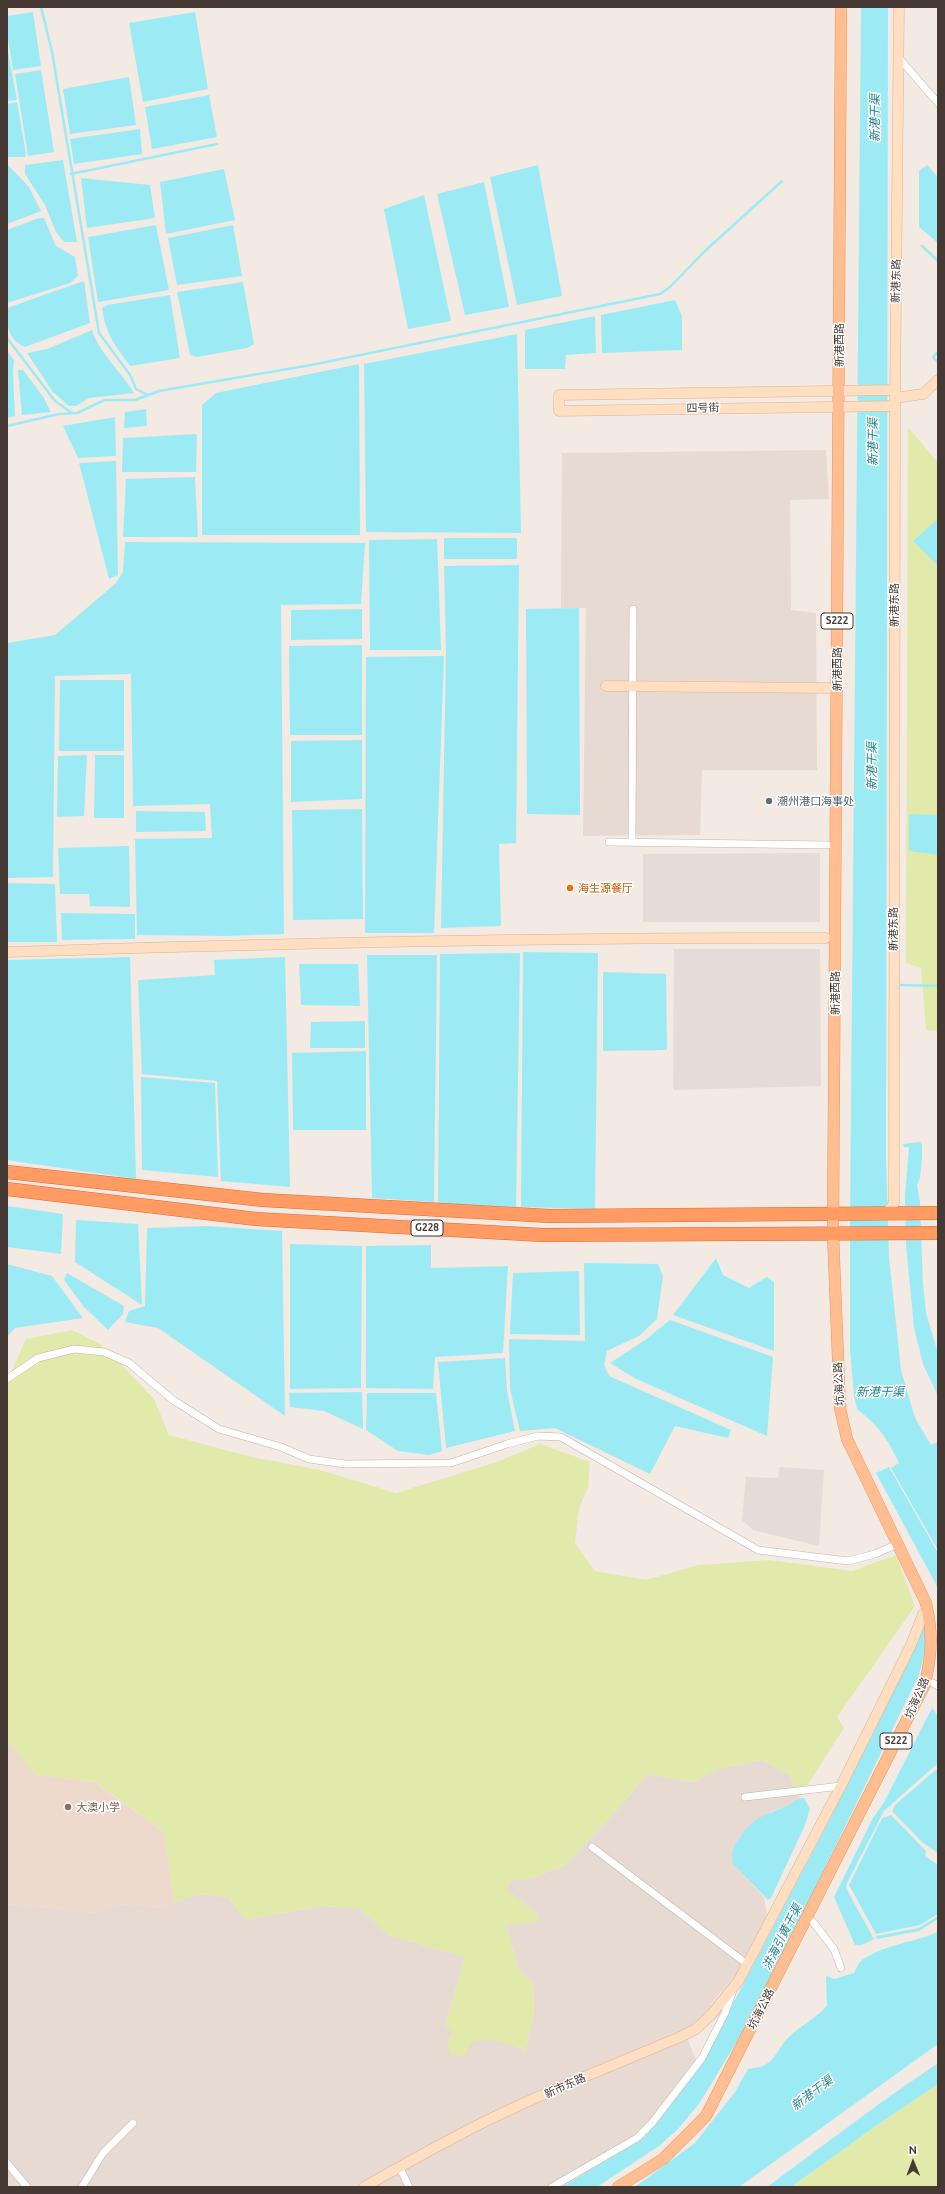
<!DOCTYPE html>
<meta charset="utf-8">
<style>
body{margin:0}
#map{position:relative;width:945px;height:2194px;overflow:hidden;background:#f3eae4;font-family:Ubuntu,sans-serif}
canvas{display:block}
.frame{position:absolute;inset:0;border:8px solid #463933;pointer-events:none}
.north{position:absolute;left:893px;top:2142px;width:40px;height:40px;-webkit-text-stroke:3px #fff;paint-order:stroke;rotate:359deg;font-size:11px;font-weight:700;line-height:16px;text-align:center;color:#463933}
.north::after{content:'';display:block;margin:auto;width:14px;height:18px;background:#463933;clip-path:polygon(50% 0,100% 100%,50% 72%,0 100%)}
</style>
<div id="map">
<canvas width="945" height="2194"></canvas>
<div class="frame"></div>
<div class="north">N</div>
</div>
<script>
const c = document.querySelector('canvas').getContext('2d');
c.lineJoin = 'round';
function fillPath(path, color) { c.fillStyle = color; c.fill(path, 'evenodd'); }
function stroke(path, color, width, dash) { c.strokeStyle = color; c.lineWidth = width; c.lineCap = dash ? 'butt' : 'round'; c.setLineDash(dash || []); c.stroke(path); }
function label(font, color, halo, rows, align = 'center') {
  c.font = font + ' Ubuntu,"Noto Sans SC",sans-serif'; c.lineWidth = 3; c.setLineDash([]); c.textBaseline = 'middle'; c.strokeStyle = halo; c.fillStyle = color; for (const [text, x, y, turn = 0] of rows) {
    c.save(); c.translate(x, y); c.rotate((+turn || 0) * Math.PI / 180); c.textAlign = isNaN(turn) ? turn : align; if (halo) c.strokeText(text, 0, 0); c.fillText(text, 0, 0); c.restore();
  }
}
fillPath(new Path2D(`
 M826,450L829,499L790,500L791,610L816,613L817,770H702L700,835L583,836L586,608H561L562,453Z
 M762,1760L790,1775L799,1798L789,1805L770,1812L733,1864L764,1897L767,1915L743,1966L710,2005L720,2014L688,2040L699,2068L645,2137L562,2187H7V1904L53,1907L92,1913L118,1904L164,1907L197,1894L228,1897L245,1920L319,1906L360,1908L388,1935L465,1957L445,2025L454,2032L448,2041L471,2042L485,2038L505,2041L525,2052L534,2012L533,1985L519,1970L506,1925L537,1922L538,1915L506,1889L512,1880L530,1879L565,1865L617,1810L647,1774L693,1782L718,1769Z`), '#e7dad2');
fillPath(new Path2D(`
 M820,853V922H643V854Z
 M674,949H820L821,1086L673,1090Z
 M780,1467L824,1470L819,1546L753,1530L742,1520L746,1477L778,1478Z`), '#e5dcd9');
fillPath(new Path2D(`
 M7,1740L36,1775L94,1782L164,1832L174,1903L164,1907L118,1904L92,1913L53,1907L7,1904Z`), '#eddacd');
fillPath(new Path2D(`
 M908,427L938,463V1031L926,1030L921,968L906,963Z
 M72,1330L102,1345L154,1399L169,1435L252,1457L320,1470L396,1493L497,1462L540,1444L590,1462L588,1488L579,1508L575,1543L595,1571L646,1580L699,1565L769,1560L852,1571L896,1555L915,1606L837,1717L844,1728L799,1798L790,1775L762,1760L718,1769L693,1782L647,1774L617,1810L565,1865L530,1879L512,1880L506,1889L538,1915V1922L506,1925L519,1970L533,1985L534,2012L525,2052C507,2042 493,2037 471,2042L464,2056L449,2055L448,2041L454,2032L445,2025L465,1957L388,1935L360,1908L319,1906L245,1920L228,1897L197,1894L174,1903L164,1832L95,1782L36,1775L7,1740V1381L26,1339Z
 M938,2084V2187H791L873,2128Z`), '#e1eaaa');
fillPath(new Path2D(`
 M861,7H888L886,1159L889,1258L901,1370L915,1418L931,1445L938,1442V1550L891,1468L899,1463C887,1438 879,1426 857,1409L854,1396L850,1350V1215Z
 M33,12L41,66L13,70L7,33V16Z
 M195,12L208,89L143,102L129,23Z
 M7,46L17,100L7,101Z
 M41,70L54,152L28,156L15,74Z
 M129,77L136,125L70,134L63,89Z
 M209,95L217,137L152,149L145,107Z
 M17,102L26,154L25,157H7V104Z
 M140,129L142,154L74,164L70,139Z
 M63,160L77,242H64L56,232L45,205L25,174V165Z
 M538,165L562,296L517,305L490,177Z
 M927,165L938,177V243L919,227V171Z
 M7,166H9L29,187L41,211L7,224Z
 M224,169L235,220L166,234L160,182Z
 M81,178L150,185L155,218L87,228Z
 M484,182L509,307L465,315L437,194Z
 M424,195L451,321L408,329L384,209Z
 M39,218H44L56,246L75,257L78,276L70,283L7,303V230Z
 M156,225L169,290L98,302L88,237Z
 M233,225L242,276L177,285L168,238Z
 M84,281L90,323L25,347C7,339 7,326 7,308Z
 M243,282L254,344L247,348L197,357L190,355L177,292Z
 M170,295L180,358L130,366C115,346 105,333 102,308L107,305Z
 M675,300L682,316V350L602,353L601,315Z
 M595,316L596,353L566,355L565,369H525V330Z
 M92,330C98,351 122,373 134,393L89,398L76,406H69L53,392L27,353L47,349Z
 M517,334L521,533L366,532L364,364Z
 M7,351L14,360L13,373L15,416L7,418Z
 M359,364L360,535H202V405L216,393Z
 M18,370H23L44,398L51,412L22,415Z
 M146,409L147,426L124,428L125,412Z
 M115,417L116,456L78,458L63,426Z
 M197,434L196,472H122L123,438Z
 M116,461L118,575L109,579L79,463Z
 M195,477L198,537H123L126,479Z
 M938,519V566L913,541Z
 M444,538H517V559H444Z
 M437,539L441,650H370L369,540Z
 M125,542L365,543L361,604L281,605L284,934L226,936L137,935L135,839L212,838L210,804L133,806L131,674L55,676L53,877L7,878V643L55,635L115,584L123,572Z
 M519,565L516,843L499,844L501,926L441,928L446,651L444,566Z
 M579,608L580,815L527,814L526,609Z
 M362,609V639L291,640V610Z
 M362,645V735H290L289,646Z
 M444,656L434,933H365L366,657Z
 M60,680H124V751H59Z
 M362,740V799L291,802V741Z
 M87,755L84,816L57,817L58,756Z
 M95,755H124V818H94Z
 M362,809L363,919L293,920L292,810Z
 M136,811L205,812L206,831L136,832Z
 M909,814L938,815V855L909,851Z
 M129,846L130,907L90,906L89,894H60L58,848Z
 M7,883L55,884L57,942H7Z
 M61,913L135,914V939L62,940Z
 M523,952L598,953L595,1209L521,1207Z
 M520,953L516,1207L438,1203L440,954Z
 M367,955H437L434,1202L372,1198Z
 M130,957L136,1179L7,1160V960Z
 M285,957L290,1187L221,1181L217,1081L142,1074L138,980L215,975L214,960Z
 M299,964H358L360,1006L301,1005Z
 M603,972L666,974L667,1050L603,1051Z
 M365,1021V1048H310L311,1022Z
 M366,1051V1130H293L292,1053Z
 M141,1077L215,1083L218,1177L142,1170Z
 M920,1142L922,1145V1158L920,1178L917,1185L920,1202L923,1284L926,1313L938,1353V1396L923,1364L914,1328L906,1245L905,1196L909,1147H904L903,1144Z
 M7,1206L63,1214L61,1254L7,1247Z
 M76,1220L138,1224L142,1305L75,1262Z
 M208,1226L282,1231L285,1416L158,1328L125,1322L129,1311L145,1306L147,1228Z
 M290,1244L362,1246L361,1388L290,1389Z
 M431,1245V1268L508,1266L503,1353L435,1357L433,1389L366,1388V1246Z
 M716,1258L723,1275L749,1288L767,1277L774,1282V1351L673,1315Z
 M584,1263L658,1264L663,1276L657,1319L639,1336L607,1351L604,1365L609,1376L731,1430L728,1438L675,1426L650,1474L555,1428L520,1431L510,1389L509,1339L585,1341Z
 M7,1264L52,1276L83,1318L15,1328L7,1337Z
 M579,1271L580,1335L510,1334L513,1273Z
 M67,1273L124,1306L123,1314L108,1330L84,1307L64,1280Z
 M670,1320L773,1357L767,1436L636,1379L610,1363L645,1340Z
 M505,1358L507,1391L515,1431L446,1448L438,1362Z
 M362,1392L363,1429L324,1411L290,1407L289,1393Z
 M367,1393H436L442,1451L429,1455L398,1451L366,1430Z
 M889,1467L938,1553V1588L876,1473Z
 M924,1625C929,1641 923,1659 919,1675L753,2015L699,2104L678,2129L659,2146L597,2187H562L645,2137L699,2068L829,1821L910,1659Z
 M932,1708L938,1716V1763L884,1811L847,1883L846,1888L874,1939L862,1945H855L834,1897L873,1818L883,1804Z
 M938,1768V1853L922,1842L892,1811L895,1805Z
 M799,1798H804L810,1809L805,1825L771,1898L768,1900L733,1864L732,1855L734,1846L746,1829L758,1818L789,1805Z
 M891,1815L926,1851L925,1856L938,1865V1914L920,1925L876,1934L849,1885L882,1818Z
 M938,1916V1919L919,1931L877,1939L876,1936L919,1928Z
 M938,1932V2044L739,2187H635L695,2143L735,2092L748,2069C778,2066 773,2052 790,2036C802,2025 816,2018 827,2006L826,1976L834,1979L854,1973C856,1969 858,1963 862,1960C885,1944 913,1943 938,1932Z
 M938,2063V2084L873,2128L791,2187H767L883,2101Z`), '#9cebf4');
stroke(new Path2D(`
 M41,7L52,52L99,333L130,375L136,389L148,395
 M71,174L217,144
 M922,246L938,261
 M7,338L55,401L72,413
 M938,352L933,357L938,363
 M7,426L59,414L77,413L105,400H135L159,391L311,365L660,294L670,287L705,251L782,181
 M901,985L938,986`), '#9cebf4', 2.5);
const street = new Path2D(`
 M899,58L938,103
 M609,842L828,845
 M632,842L633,609
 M7,1379L38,1358L74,1349L104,1352L129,1363L173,1400L219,1429L281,1447L309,1459L345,1464L451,1463L507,1444L538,1436L561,1437L758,1550L848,1561L875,1554L893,1546
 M933,1683L938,1686
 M745,1797L841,1786
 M592,1847L747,1964
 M813,1922L834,1949L841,1968
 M7,2163L27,2187
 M399,2166L409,2187
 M82,2187L103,2153L133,2123
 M552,2187L637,2138L652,2123L702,2058L725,2013L733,1990`);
const secondary = new Path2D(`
 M895,398L923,394L938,380
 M895,406L559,411V395L895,390
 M606,686L829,688
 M7,952C280,943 553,937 826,938
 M884,1214L890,1209L894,1203L895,398L899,7
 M364,2187C403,2165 442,2143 482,2123C546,2091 614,2065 680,2037L696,2029L711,2015L739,1980L841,1786L911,1645L923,1614`);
const primary = new Path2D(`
 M618,2187L663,2159L706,2116L925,1684C932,1652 933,1635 926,1603L847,1439L840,1408L833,1234L841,7`);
const highway = new Path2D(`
 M7,1172L263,1200L550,1216L938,1213
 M7,1189L256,1219L542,1235L938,1233`);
stroke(street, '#c2b2a9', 8);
stroke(secondary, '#dab192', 11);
stroke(primary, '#eb935a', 12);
stroke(highway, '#e7682a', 14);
stroke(street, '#fff', 7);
stroke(secondary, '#ffdec2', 10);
stroke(primary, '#ffbe91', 11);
stroke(highway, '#ff9b63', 13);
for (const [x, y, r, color] of [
 [769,801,4,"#5c6f8a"],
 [570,888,4,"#e8710a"],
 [68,1807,4,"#8d6e63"]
]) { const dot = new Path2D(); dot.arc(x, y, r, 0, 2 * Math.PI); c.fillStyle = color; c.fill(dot); stroke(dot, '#fff', 1.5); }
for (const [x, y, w] of [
 [837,621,32],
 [427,1228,32],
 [896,1741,32]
]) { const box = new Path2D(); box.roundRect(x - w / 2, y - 8, w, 16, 3); c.fillStyle = '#fff'; c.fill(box); stroke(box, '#463933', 1); }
label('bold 10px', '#463933', null, [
 ["S222",837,621],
 ["G228",427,1228],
 ["S222",896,1741]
]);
label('11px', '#463933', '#fff', [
 ["新港东路",896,281,-89],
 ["新港西路",839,345,-90],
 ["四号街",703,408,-1],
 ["新港东路",894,605,-90],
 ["新港西路",837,669,-90],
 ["新港东路",893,929,-90],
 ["新港西路",835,993,-90],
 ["坑海公路",839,1384,-93],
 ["坑海公路",917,1698,-66],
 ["坑海公路",761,2009,-63],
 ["新市东路",565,2086,-24]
]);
label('11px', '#4e5e75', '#fff', [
 ["潮州港口海事处",777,801]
], 'left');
label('11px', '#c56008', '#fff', [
 ["海生源餐厅",578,888]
], 'left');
label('11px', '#785e54', '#fff', [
 ["大澳小学",76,1807]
], 'left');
label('italic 12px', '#22828e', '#fff', [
 ["新港干渠",875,118,-90],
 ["新港干渠",873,442,-90],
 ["新港干渠",872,766,-90],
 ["新港干渠",880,1392],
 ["汫海引黄干渠",782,1937,-63],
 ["新港干渠",812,2093,-37]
]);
</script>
